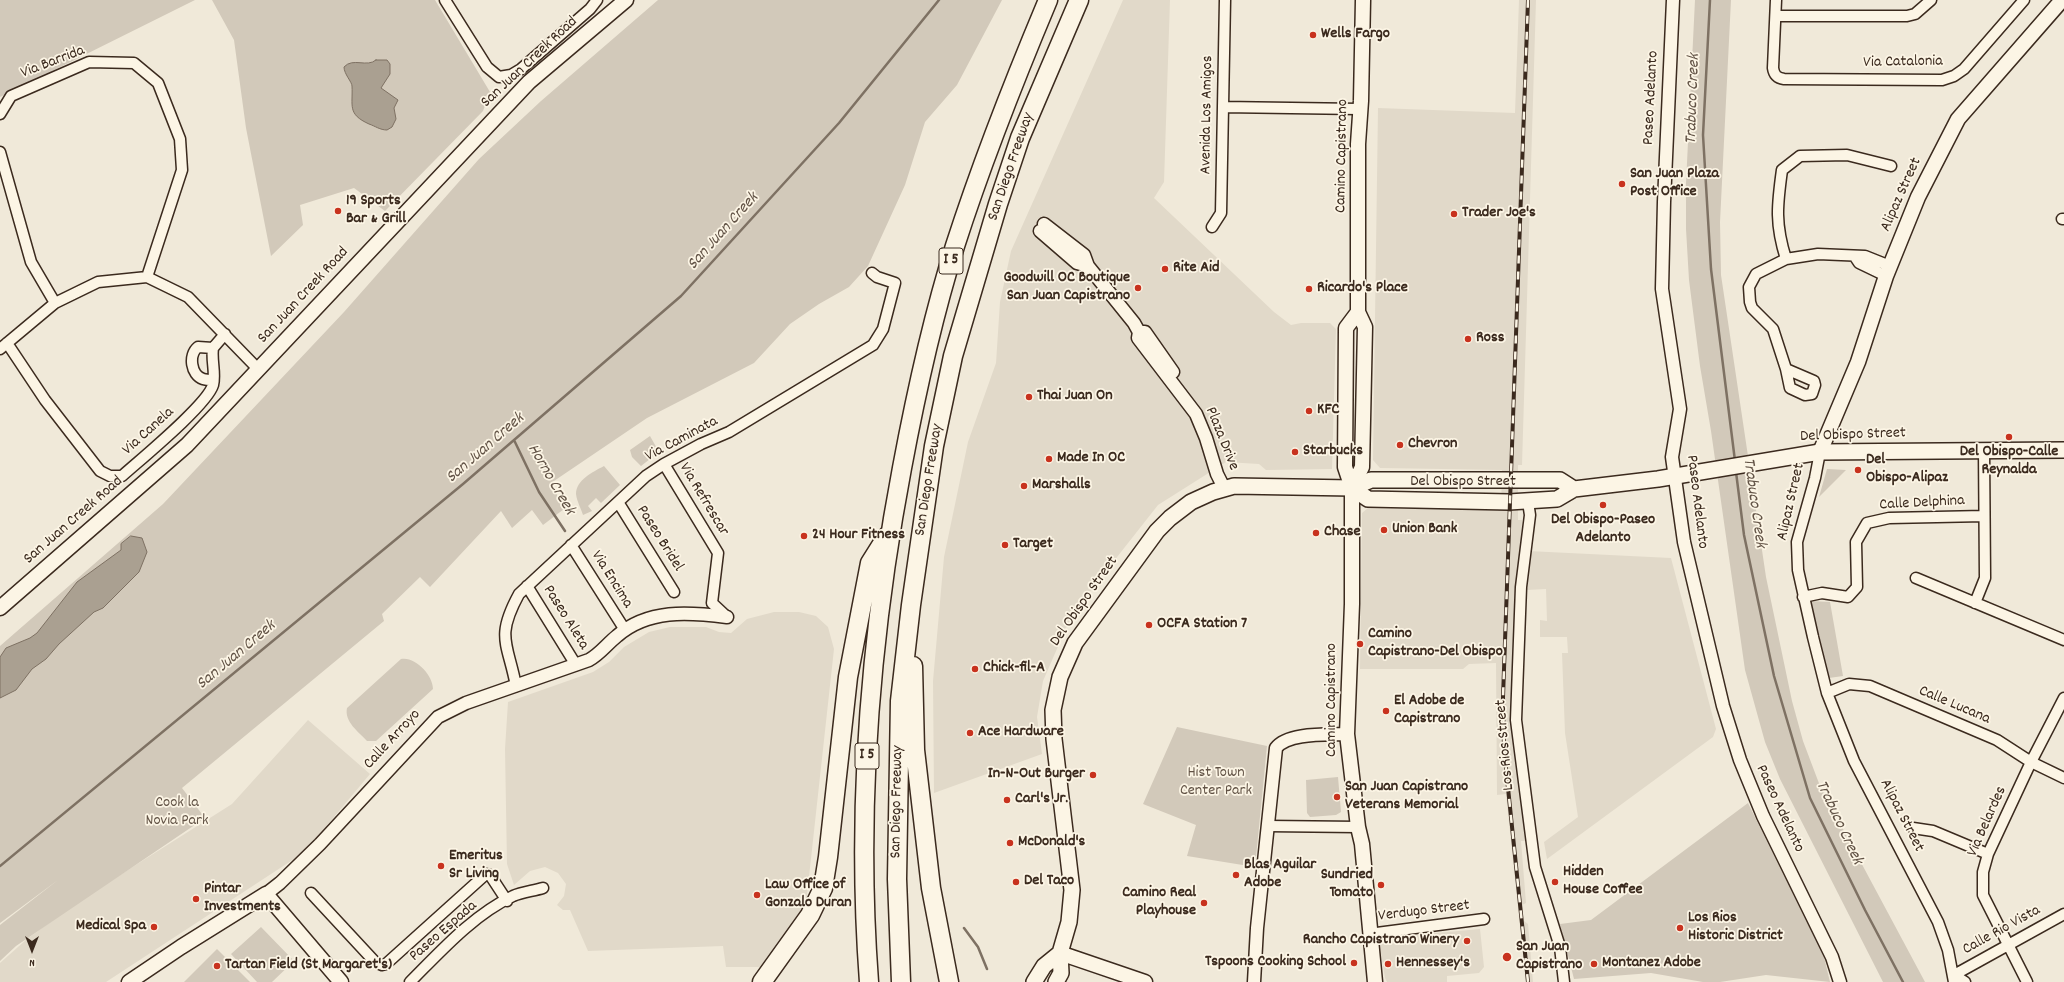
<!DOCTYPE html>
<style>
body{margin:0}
#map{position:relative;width:2064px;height:982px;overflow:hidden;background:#f0e9d9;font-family:Dekko,sans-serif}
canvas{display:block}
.north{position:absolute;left:12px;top:930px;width:40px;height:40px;-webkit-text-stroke:3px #fcf5e5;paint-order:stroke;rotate:180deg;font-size:11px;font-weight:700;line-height:16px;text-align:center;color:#3b2a1e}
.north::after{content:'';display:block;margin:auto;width:14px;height:18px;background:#3b2a1e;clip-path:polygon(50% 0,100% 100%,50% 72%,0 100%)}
</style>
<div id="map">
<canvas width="2064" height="982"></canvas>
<div class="north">N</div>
</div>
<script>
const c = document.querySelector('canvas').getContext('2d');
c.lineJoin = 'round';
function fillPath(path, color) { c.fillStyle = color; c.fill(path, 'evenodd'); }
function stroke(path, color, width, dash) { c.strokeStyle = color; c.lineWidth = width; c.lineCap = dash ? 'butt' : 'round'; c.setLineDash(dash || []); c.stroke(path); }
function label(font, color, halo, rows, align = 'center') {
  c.font = font + ' Dekko,sans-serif'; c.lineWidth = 3.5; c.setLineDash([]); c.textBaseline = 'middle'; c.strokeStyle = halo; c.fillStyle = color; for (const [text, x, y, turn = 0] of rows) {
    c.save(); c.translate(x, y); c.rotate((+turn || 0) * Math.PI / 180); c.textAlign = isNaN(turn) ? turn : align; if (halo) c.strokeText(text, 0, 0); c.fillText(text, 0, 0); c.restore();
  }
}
fillPath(new Path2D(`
 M1123,0H1170L1164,182L1154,198L1274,312L1291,325L1301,323H1330L1336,329L1332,469L1266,470L1259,464L1226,462L1158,505L1084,599L1066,628L1043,681L1037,717L1042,754L934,793L933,681L944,557L968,442L996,363L1000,302L1011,251Z
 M1519,0H1536L1522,465H1518V520H1522L1521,560L1515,638L1528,841H1521L1526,903L1522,905L1524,921L1528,924L1533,982H1526L1506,794L1497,795L1496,663L1469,664L1463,669H1360L1362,513L1368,508L1501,510L1502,470L1380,468L1373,460L1378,108L1515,113Z
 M1528,551L1671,558L1716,729L1713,737L1547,859L1544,842L1578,817L1565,733L1562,653H1568L1567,637H1540V620L1547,621L1546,589L1527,590Z
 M774,612H799L816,616L828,627L834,649L806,904L762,967H726L723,946L588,951L570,910H563L557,905L564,896L566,884L558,873L545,867L530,871L514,885L507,864L505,749L508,702L593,672L609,662L624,647L649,632L670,627H706L719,632L731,633L747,619Z
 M308,720L370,774L313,842L297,857L106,982H0V963L27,939L82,899L232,804Z
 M1480,929L1484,967L1479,973L1447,976V982H1387L1385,978L1379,941L1382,938Z`), '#e1d9c9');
fillPath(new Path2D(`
 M0,0H195L0,97Z
 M212,0H435L490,92L483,111L385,211L354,188L300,205L303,225L271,256L246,128L234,40Z
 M658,0H1002L957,85L925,122L905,185L868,266L849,287L819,304L790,324L754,363L647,418L551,483L564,509L543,525L532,510L512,528L501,511L430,587L420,577L382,614L384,621L182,788L205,818L16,946L0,961V925L58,880L0,923V646L163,504L344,312L479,159L541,101Z
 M1695,0H1731L1720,222L1721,275L1766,577L1792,701L1803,741L1820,786L1925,982H1883L1780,779L1765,742L1745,670L1711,431L1700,366L1689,280L1686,229V183Z
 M650,436L659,452L641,466L632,457L630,450Z
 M604,466L620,485L601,503L596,498L588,506L592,511L583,515C581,508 577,502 576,494C576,480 593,472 604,466Z
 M1827,469L1846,470L1819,497Z
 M1811,601L1830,602L1843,676L1829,678Z
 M401,659C415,656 433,675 433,689L376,741H367C359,732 344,722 347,708Z
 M1177,727L1267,746L1255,867L1187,856L1196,825L1143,804Z
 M1338,777L1341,812L1336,815L1310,817L1307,813L1306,780Z
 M1748,803L1824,957L1830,982L1766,975L1720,982H1703L1651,973L1574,979L1560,924L1591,920Z
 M261,927L294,961L272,982H257L231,954Z
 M217,949L250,982H184Z`), '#d2c9ba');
const water = new Path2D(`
 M376,60H387L390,64V74L381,88L398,100L394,108L396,119L392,127L387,130C380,130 375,126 369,124C347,114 353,106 352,86C352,82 344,74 344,67C353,57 367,68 376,60Z
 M131,536L142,538L147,552L139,572L103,608L94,612L59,644L46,659L32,669L16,690L0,698V657L6,648L30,638L37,633L77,582L121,550V544Z`);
fillPath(water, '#aaa091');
stroke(water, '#7e7163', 1);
stroke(new Path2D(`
 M1710,0L1703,135L1711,269L1735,461
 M514,440L539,492L565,531
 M1736,472L1744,535L1774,676L1810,798L1865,910L1903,982
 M0,866L463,484L681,296L839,123L939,0
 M964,928L978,947L987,969`), '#7e7163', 2.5);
const minor = new Path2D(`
 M445,0L487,67L499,77L511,75L521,69L590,9L597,0
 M1776,0L1773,68C1774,75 1777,78 1784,79L1942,80L1954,76L1964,69L2024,0
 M1776,16H1907L1915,14L1931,0
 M1223,107L1359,109
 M0,114L11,96L89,62L134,63L158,83L180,139L182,170L147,277
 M0,152L31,262L55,303
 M2062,219H2064
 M1212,227L1221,213L1225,0
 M1855,257L1859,263L1886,276
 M1786,259C1775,224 1777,206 1782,170L1800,156L1847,155L1891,166
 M7,343L45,400L100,471L110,476H122C141,459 207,405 213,385C216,373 211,360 213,348L225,334
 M213,348L198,347C188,355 191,375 203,379C206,380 210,380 213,380
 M0,349L55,303L98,282L147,277L188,297L258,369
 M1786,369L1790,388L1805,395L1812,394L1815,385L1814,381L1786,369L1773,329L1752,308L1750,302L1749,287L1756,274L1786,259L1818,254L1865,256L1890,266
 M1820,452L1815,478L1797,542L1798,570L1813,637L1827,693L1854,761L1938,922L1948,950L1954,982
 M664,464L718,553L712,603L727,617
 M618,502L674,592
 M1528,502L1530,515L1521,587L1516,720L1535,867L1560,947L1564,982
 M571,545L625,630
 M1916,578L2064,640
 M527,586L576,665
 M1803,597L1822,593L1848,597L1857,587L1856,542L1867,523L1889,518L1984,516
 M1975,603L1985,578L1984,450
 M516,686C508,643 495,638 519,594L646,476L664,464L701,444L729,432L873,345L883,329L895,283L877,277L872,273
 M1827,693L1849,684L1870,686L1997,740L2031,762L2064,778
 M1268,826L1358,827
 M1913,828L1933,831L1988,854
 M311,893L375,962L382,965L386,964L486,874L490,875L507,901
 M1369,934L1484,919
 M1954,975L2064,914
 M1954,975L1965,982
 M410,982C441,951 473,915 513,896C522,892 533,891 543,888
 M2027,982L1983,895V872L1988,854L2031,762L2064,698`);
const tertiary = new Path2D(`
 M1673,0L1664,202L1662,289L1680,409L1672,457L1684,542L1723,706L1740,760L1763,816L1832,957L1840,982
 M1044,224L1084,255L1088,266L1134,323L1139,332L1138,338L1196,414L1206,438L1217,474L1224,488
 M1040,231L1077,263L1088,266
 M1139,332H1145L1173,372
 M266,894L280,883L320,844L438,717L466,703L589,660C600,654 607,644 617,636C648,609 688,612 727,617
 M1254,982L1257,928L1276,748C1288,732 1328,735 1347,734`);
const secondary = new Path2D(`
 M1358,312L1346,328L1345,467L1352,488V604L1347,734L1358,827L1362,844L1375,982
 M1820,452L1858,362L1886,276L1918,197L1958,119L2062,0
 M1352,488L1362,467L1365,327L1358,312V144L1361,101L1363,0
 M0,608L187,445L529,82L626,0
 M1060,953L1145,982
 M129,982L181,947L266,894L341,982`);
const primary = new Path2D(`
 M1352,488L1368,499L1509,502L1557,499L1574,489L1658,479L1820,452L2064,450
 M1034,982L1044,966L1060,953
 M1056,982L1061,973L1060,953L1069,922L1072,890L1054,739L1053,710L1060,677L1075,643L1157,531L1170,518L1191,502L1213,492L1234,486L1352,488L1371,480H1560L1574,489`);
const motorway = new Path2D(`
 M913,666L915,750L931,888L949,982
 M762,982L810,915L823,888L828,857L848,677L870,563L887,536
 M869,982C856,810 870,637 902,468C916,393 932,319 955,246C982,162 1014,81 1048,0
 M901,982L897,879L900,701L911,605L934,446L953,356L998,204L1020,138L1079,0`);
stroke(minor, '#3b2a1e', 13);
stroke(tertiary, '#3b2a1e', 15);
stroke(secondary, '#3b2a1e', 17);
stroke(primary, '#3b2a1e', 18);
stroke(motorway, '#3b2a1e', 21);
stroke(minor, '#fcf5e5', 10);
stroke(tertiary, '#fcf5e5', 12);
stroke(secondary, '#fcf5e5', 14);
stroke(primary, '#fcf5e5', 15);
stroke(motorway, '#fcf5e5', 18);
const rail = new Path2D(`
 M1528,982L1504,749L1503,697L1528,0`);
stroke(rail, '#3b2a1e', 4);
stroke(rail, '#fcf5e5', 2.5, [8]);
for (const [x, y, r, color] of [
 [1313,35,4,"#c8321e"],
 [1622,184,4,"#c8321e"],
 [338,211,4,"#c8321e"],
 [1454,214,4,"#c8321e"],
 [1165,269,4,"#c8321e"],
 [1138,288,4,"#c8321e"],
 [1309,289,4,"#c8321e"],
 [1468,339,4,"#c8321e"],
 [1029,397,4,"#c8321e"],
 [1309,411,4,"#c8321e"],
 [2009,437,4,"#c8321e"],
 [1400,445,4,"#c8321e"],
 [1295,452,4,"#c8321e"],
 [1049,459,4,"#c8321e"],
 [1858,470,4,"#c8321e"],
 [1024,486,4,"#c8321e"],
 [1603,505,4,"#c8321e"],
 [1384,530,4,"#c8321e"],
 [1316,533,4,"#c8321e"],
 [804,536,4,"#c8321e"],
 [1005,545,4,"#c8321e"],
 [1149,625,4,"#c8321e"],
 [1360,644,4,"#c8321e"],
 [975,669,4,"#c8321e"],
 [1386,711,4,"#c8321e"],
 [970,733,4,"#c8321e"],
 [1093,775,4,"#c8321e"],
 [1337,797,4,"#c8321e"],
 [1007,800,4,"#c8321e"],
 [1010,843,4,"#c8321e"],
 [441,866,4,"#c8321e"],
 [1236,875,4,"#c8321e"],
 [1016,882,4,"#c8321e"],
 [1555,882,4,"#c8321e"],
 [1381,885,4,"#c8321e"],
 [757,895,4,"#c8321e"],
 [196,899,4,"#c8321e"],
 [1204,903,4,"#c8321e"],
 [154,927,4,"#c8321e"],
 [1680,928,4,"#c8321e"],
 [1467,941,4,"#c8321e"],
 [1507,957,5,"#c8321e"],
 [1354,963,4,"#c8321e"],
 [1388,964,4,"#c8321e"],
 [1594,964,4,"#c8321e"],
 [217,966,4,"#c8321e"]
]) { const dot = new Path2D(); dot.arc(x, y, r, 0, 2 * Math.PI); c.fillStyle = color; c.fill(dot); stroke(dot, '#fcf5e5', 1.5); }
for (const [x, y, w] of [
 [951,261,24],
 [867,756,24]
]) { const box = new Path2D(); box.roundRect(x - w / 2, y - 13, w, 26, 3); c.fillStyle = '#fcf5e5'; c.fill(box); stroke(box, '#3b2a1e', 1); }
label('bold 15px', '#3b2a1e', null, [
 ["I 5",951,261],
 ["I 5",867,756]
]);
label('bold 16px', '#3b2a1e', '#fcf5e5', [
 ["Wells Fargo",1321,35],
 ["San Juan Plaza",1630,175],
 ["Post Office",1630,193],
 ["19 Sports",346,202],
 ["Bar & Grill",346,220],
 ["Trader Joe's",1462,214],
 ["Rite Aid",1173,269],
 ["Goodwill OC Boutique",1130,279,"right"],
 ["San Juan Capistrano",1130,297,"right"],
 ["Ricardo's Place",1317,289],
 ["Ross",1476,339],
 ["Thai Juan On",1037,397],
 ["KFC",1317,411],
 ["Chevron",1408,445],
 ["Starbucks",1303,452],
 ["Del Obispo-Calle",2009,453,"center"],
 ["Reynalda",2009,471,"center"],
 ["Made In OC",1057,459],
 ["Del",1866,461],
 ["Obispo-Alipaz",1866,479],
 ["Marshalls",1032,486],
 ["Del Obispo-Paseo",1603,521,"center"],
 ["Adelanto",1603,539,"center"],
 ["Union Bank",1392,530],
 ["Chase",1324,533],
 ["24 Hour Fitness",812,536],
 ["Target",1013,545],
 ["OCFA Station 7",1157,625],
 ["Camino",1368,635],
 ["Capistrano-Del Obispo",1368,653],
 ["Chick-fil-A",983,669],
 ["El Adobe de",1394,702],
 ["Capistrano",1394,720],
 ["Ace Hardware",978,733],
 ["In-N-Out Burger",1085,775,"right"],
 ["San Juan Capistrano",1345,788],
 ["Veterans Memorial",1345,806],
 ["Carl's Jr.",1015,800],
 ["McDonald's",1018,843],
 ["Emeritus",449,857],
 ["Sr Living",449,875],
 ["Blas Aguilar",1244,866],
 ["Adobe",1244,884],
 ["Hidden",1563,873],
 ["House Coffee",1563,891],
 ["Sundried",1373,876,"right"],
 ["Tomato",1373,894,"right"],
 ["Del Taco",1024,882],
 ["Law Office of",765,886],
 ["Gonzalo Duran",765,904],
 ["Pintar",204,890],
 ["Investments",204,908],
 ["Camino Real",1196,894,"right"],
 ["Playhouse",1196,912,"right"],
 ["Los Rios",1688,919],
 ["Historic District",1688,937],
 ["Medical Spa",146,927,"right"],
 ["Rancho Capistrano Winery",1459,941,"right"],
 ["San Juan",1516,948],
 ["Capistrano",1516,966],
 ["Tspoons Cooking School",1346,963,"right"],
 ["Hennessey's",1396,964],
 ["Montanez Adobe",1602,964],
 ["Tartan Field (St Margaret's)",225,966]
], 'left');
label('16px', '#3b2a1e', '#fcf5e5', [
 ["Via Barrida",53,63,-21],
 ["San Juan Creek Road",530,63,-43],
 ["Via Catalonia",1903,63,-1],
 ["Paseo Adelanto",1652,98,-87],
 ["Avenida Los Amigos",1208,115,-89],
 ["Camino Capistrano",1343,156,-89],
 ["San Diego Freeway",1012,167,-71],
 ["Alipaz Street",1902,195,-66],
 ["San Juan Creek Road",304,296,-47],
 ["Via Canela",149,432,-42],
 ["Del Obispo Street",1853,436,-2],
 ["Plaza Drive",1221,439,68],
 ["Via Caminata",682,440,-28],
 ["San Diego Freeway",930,480,-81],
 ["Del Obispo Street",1463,483],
 ["Via Refrescar",703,500,59],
 ["Paseo Adelanto",1696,502,83],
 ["Alipaz Street",1792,502,-77],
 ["Calle Delphina",1922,504,-3],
 ["San Juan Creek Road",74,521,-41],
 ["Paseo Bridel",659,539,58],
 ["Via Encima",611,580,58],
 ["Del Obispo Street",1085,602,-55],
 ["Paseo Aleta",565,618,58],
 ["Camino Capistrano",1333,700,-90],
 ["Calle Lucana",1954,706,23],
 ["Calle Arroyo",393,740,-47],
 ["Los Rios Street",1506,745,-95],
 ["San Diego Freeway",898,802,-89],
 ["Paseo Adelanto",1779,809,65],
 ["Alipaz Street",1901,816,63],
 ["Via Belardes",1988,822,-66],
 ["Verdugo Street",1424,912,-7],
 ["Calle Rio Vista",2002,931,-29],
 ["Paseo Espada",444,932,-41]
]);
label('16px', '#615245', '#fcf5e5', [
 ["Hist Town",1216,774],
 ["Center Park",1216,792],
 ["Cook la",177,804],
 ["Novia Park",177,822]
]);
label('italic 17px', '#625346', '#fcf5e5', [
 ["Trabuco Creek",1694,99,-88],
 ["San Juan Creek",724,232,-48],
 ["San Juan Creek",486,449,-41],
 ["Horno Creek",550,480,60],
 ["Trabuco Creek",1753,503,82],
 ["San Juan Creek",237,656,-40],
 ["Trabuco Creek",1838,823,65]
]);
</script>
